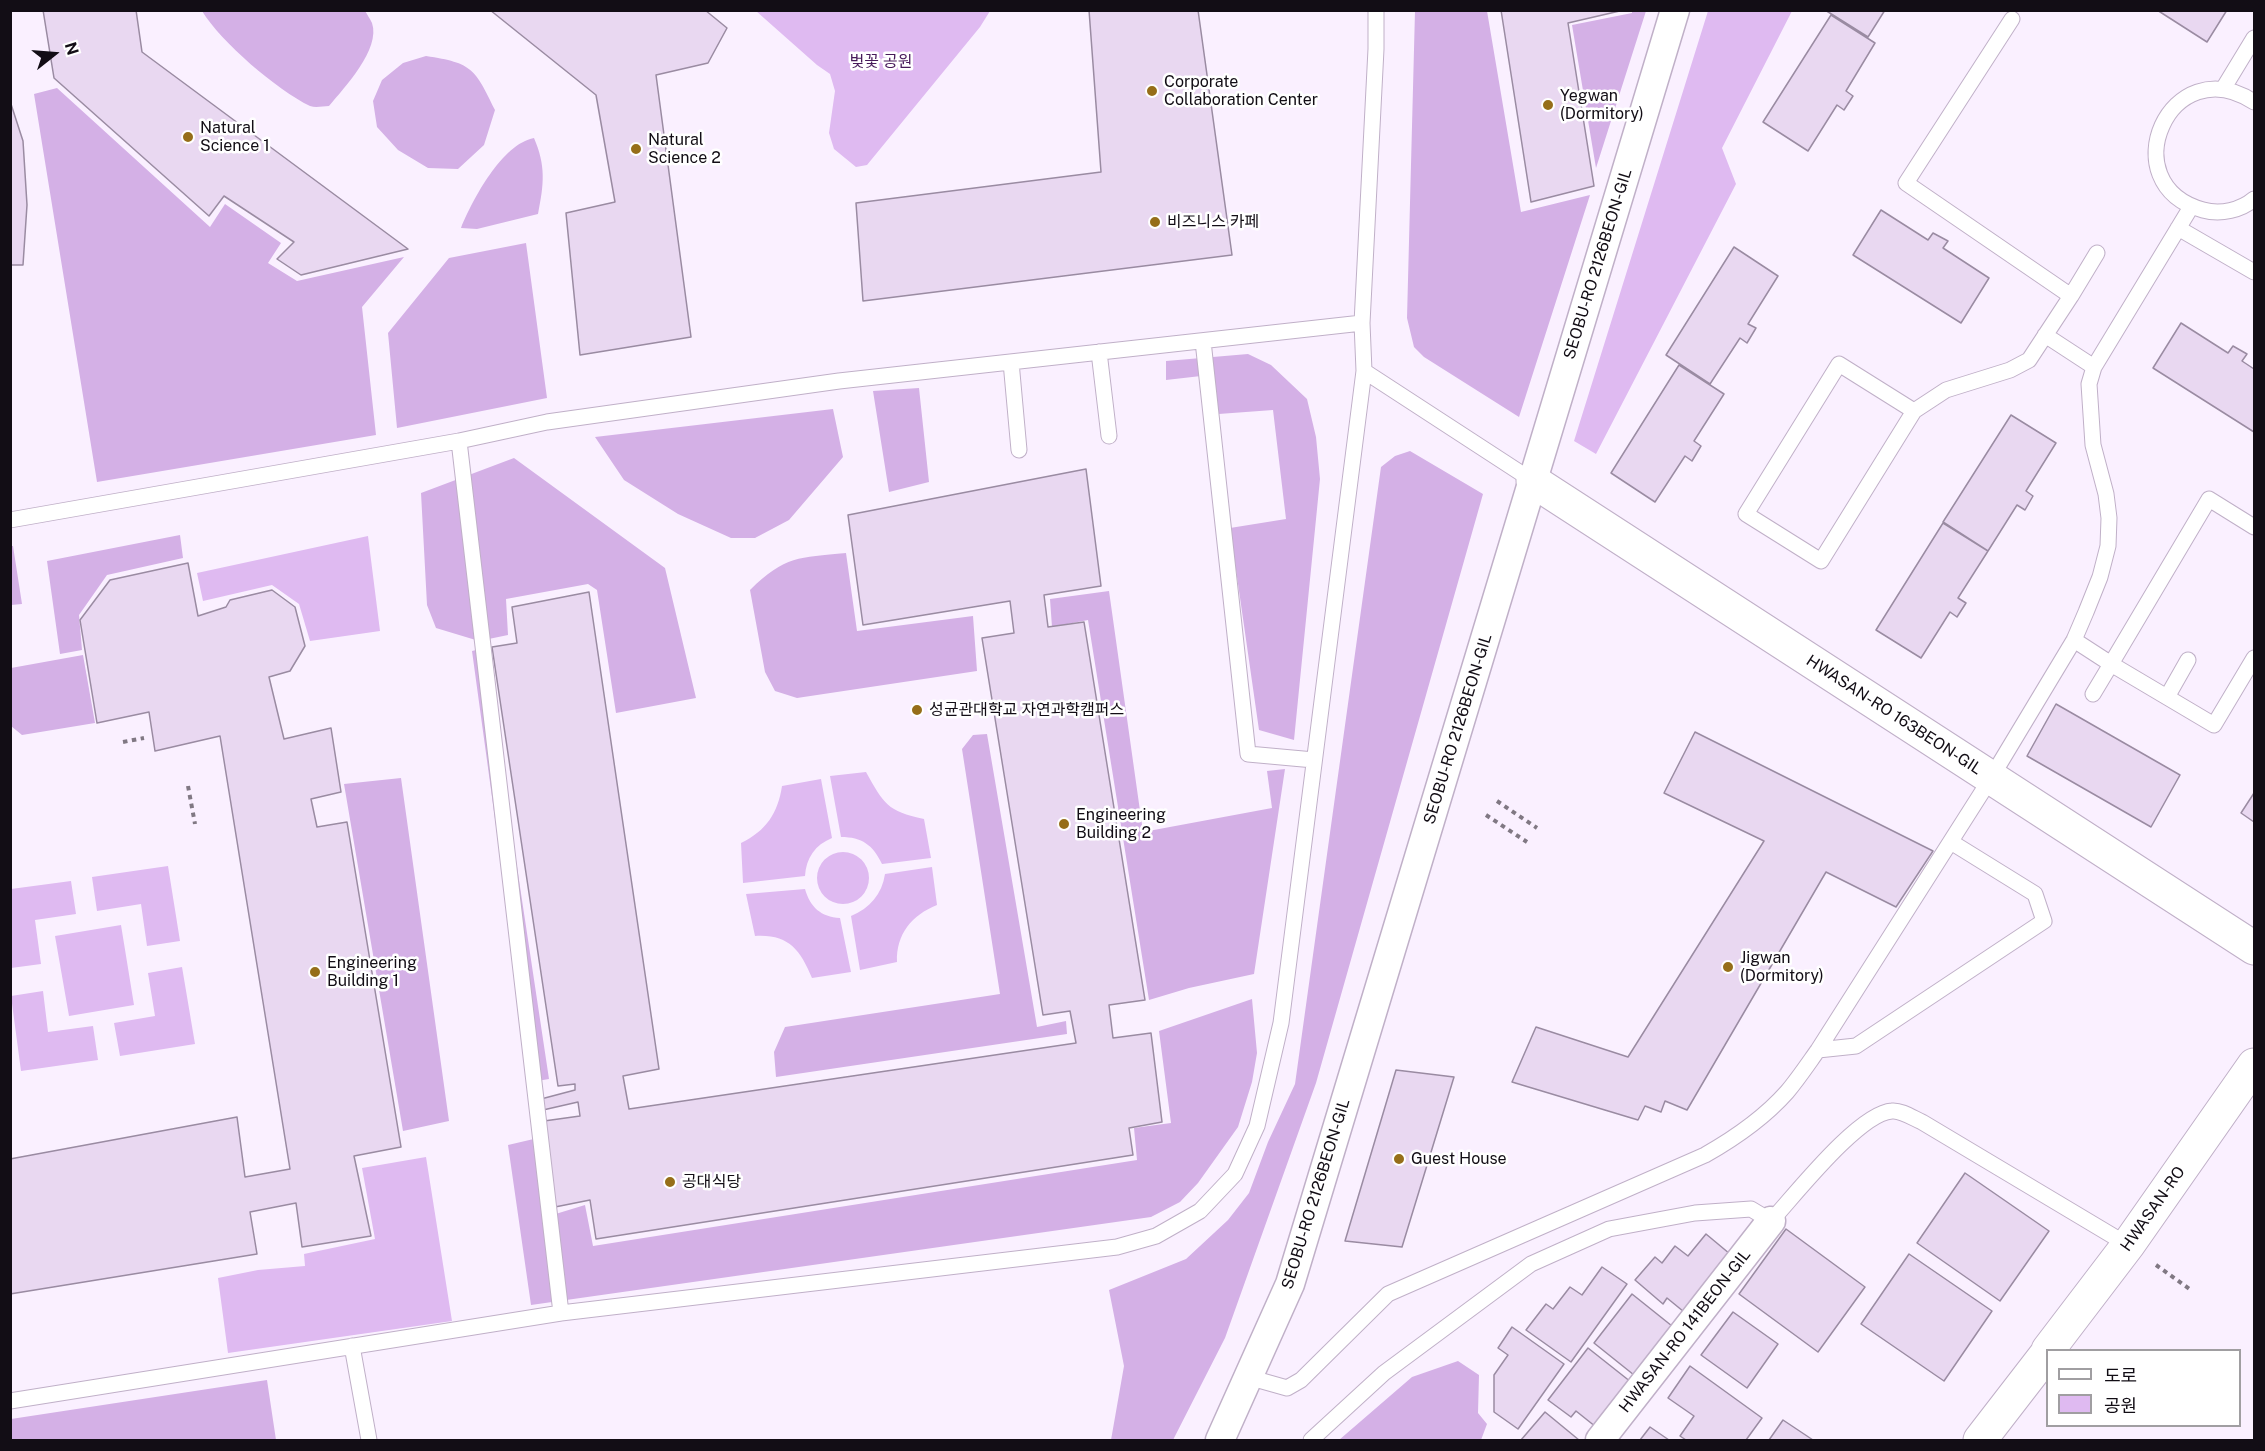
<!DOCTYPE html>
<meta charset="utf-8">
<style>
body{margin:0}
#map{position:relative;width:2265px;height:1451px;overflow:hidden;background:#faf0ff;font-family:"Public Sans","Noto Sans KR",sans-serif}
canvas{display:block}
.frame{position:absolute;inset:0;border:12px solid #120d15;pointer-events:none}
.legend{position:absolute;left:2046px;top:1349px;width:195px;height:78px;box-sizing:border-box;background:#fff;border:2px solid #a09ea1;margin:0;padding:8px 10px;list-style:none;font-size:18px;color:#120d15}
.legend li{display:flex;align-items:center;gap:12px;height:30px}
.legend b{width:30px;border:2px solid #a09ea1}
.north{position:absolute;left:24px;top:24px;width:60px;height:60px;-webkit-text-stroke:4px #fff;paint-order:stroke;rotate:73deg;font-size:16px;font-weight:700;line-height:24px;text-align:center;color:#120d15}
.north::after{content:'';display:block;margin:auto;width:21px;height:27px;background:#120d15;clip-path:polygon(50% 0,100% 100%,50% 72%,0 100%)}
</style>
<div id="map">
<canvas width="2265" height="1451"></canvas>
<div class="frame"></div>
<ul class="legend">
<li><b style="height:8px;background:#fff"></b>도로</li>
<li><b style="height:16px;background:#dfbaf1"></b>공원</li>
</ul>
<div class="north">N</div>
</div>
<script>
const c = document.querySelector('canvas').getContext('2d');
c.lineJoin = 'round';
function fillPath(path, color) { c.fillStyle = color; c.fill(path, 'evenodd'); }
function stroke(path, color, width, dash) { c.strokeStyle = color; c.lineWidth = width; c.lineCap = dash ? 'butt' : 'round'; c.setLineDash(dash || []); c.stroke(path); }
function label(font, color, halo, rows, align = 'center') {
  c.font = font + ' "Public Sans","Noto Sans KR",sans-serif'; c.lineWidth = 5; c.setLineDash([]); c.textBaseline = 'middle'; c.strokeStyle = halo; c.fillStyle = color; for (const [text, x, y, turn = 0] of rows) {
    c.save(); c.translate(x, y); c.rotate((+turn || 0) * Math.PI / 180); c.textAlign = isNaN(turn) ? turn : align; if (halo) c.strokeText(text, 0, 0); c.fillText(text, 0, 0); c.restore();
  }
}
fillPath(new Path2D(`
 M756,11H990L980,27L867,165L856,167L834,149L829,133L835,91L830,74L817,65Z
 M1708,11H1792L1722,148L1736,184L1596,454L1574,441Z
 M368,536L380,631L310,641L299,604L272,585L203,601L197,573Z
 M866,772C884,804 887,811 924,819L931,858L882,864C873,845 862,837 841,837L830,776Z
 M821,779L832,838C815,845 806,858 805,876L743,883L741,843C766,831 778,813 782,786Z
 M817 878a26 26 0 1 1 52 0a26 26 0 1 1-52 0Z
 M168,866L180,941L147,946L141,904L97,911L92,877Z
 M932,867L937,905C912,915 896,934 897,962L860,970L851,916C870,908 882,894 885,874Z
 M71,881L76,914L35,920L41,964L11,968V889Z
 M805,889C810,907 821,917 840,918L851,972L812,978C800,949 788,934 755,936L746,894Z
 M121,925L134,1005L69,1016L55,936Z
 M182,967L195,1044L120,1056L114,1023L155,1016L148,973Z
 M43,991L48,1032L93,1026L98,1060L21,1071L11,996Z
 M426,1157L452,1321L228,1353L218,1278L258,1270L305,1266L304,1254L375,1239L362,1168Z`), '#dfbaf1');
fillPath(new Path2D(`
 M202,11H365C367,14 370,19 372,23C381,49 344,88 329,106C323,106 316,108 310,106C277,90 221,42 202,11Z
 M1415,11H1487L1521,212L1590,195L1519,417L1424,357L1414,347L1407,318Z
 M1632,11H1646L1596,168L1572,25L1632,13Z
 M426,56C473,63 475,69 495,110L484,145L458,169L428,168L398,150L377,127L373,101L382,80L403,63Z
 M57,88L210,227L225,204L281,243L268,263L297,281L404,257L362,307L376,435L97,482L34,94Z
 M534,138C546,166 544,184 538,214L477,229L461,228C473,199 502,144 534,138Z
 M526,243L547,398L397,428L388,333L449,258Z
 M1248,354L1271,365L1307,399L1316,437L1320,479L1294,740L1259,730L1230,528L1286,519L1273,410L1205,415L1201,376L1166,380V361Z
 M919,388L929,482L889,492L873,391Z
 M833,409L843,457L789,520L755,538H731L678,514L624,480L595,437Z
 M1410,451L1483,494L1316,1083L1225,1338L1173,1440H1111L1124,1366L1109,1290L1186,1259L1228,1220L1249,1193L1268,1142L1295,1084L1381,467L1395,456Z
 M514,458L665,568L696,698L616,713L597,590L588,584L506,599L508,635L479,641L436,628L427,605L421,493Z
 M180,535L183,558L107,575L79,615L82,650L60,654L47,561Z
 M10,546H13L22,604L11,605Z
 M846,553L857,631L973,616L977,671L797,698L775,691L765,672L750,590C786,555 798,558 846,553Z
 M1109,591L1143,832L1272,808L1267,771L1285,769L1254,974L1189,988L1149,1000L1088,620L1052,627L1050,599Z
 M484,648L549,1079L531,1082L472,651Z
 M83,655L95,723L22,735L11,726V668Z
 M987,734L1037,1027L1066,1021L1067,1034L776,1077L774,1052L785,1027L1000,994L962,749L973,735Z
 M401,778L449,1121L403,1131L344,784Z
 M1252,999L1257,1053L1252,1082L1238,1127L1198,1183L1180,1202L1151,1217L531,1305L508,1145L538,1138L549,1216L585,1205L593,1246L1137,1160L1134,1128L1171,1123L1159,1031Z
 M1458,1361L1479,1375L1478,1413L1487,1424L1481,1440H1339L1412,1377Z
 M267,1380L276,1440H11V1419Z`), '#d4b0e6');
const building = new Path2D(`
 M43,10H136L142,52L408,249L301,275L277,259L294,242L224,196L209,216L54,78Z
 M490,10H705L727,28L708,63L656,75L691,337L580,355L566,213L615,202L596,95Z
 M1089,10H1198L1232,255L863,301L856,203L1101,172Z
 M1501,10H1624L1568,23L1594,186L1531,202Z
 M1825,10H1885L1868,37Z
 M2157,10H2227L2207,42Z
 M1831,15L1875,43L1846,91L1853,96L1844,110L1837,105L1808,151L1763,122Z
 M10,101L23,141L27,205L23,265H10Z
 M1881,210L1928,240L1933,233L1948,241L1943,248L1989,278L1961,323L1853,255Z
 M1734,247L1778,276L1748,324L1756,328L1747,343L1740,338L1710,384L1666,355Z
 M2181,323L2228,353L2233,346L2247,354L2242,361L2254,369V432L2153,368Z
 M1679,365L1724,394L1694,441L1701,446L1692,461L1685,456L1655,502L1611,473Z
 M2011,415L2056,443L2026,491L2033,496L2025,510L2017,505L1988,551L1943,522Z
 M1086,469L1101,586L1044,595L1048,627L1084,622L1145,1000L1109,1005L1113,1038L1151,1033L1162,1122L1129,1128L1133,1155L596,1239L590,1200L555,1207L544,1121L580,1116L578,1102L543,1110L541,1099L575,1090V1084L558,1086L492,647L517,643L512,607L589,592L659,1069L623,1076L629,1109L1076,1043L1070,1011L1043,1015L982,638L1014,633L1010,601L863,625L848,515Z
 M1943,523L1988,551L1958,598L1966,603L1957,617L1950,612L1921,658L1876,630Z
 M188,563L198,616L226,607L230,600L272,590L295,607L305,646L290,671L269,677L284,739L331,728L341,792L311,799L317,827L347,822L401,1147L354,1156L371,1236L302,1247L296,1203L250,1212L257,1254L10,1294V1159L237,1117L245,1177L290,1169L220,736L155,751L149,712L97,723L80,620L110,580Z
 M2056,704L2180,775L2151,827L2027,756Z
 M1695,732L1933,851L1896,907L1826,872L1687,1110L1665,1101L1661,1112L1645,1106L1638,1120L1512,1082L1536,1027L1628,1057L1764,841L1664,793Z
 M2254,793V822L2241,813Z
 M1396,1070L1454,1077L1402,1247L1345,1241Z
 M1965,1173L2049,1231L2000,1301L1917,1243Z
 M1786,1229L1865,1287L1818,1352L1739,1294Z
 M1706,1234L1736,1259L1689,1316L1667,1298L1663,1304L1635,1280L1655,1257L1662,1263L1675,1246L1688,1256Z
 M1909,1254L1992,1311L1944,1381L1861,1324Z
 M1602,1267L1627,1284L1571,1362L1526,1330L1546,1304L1553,1309L1570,1287L1582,1295Z
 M1632,1294L1677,1330L1639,1379L1594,1343Z
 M1733,1312L1778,1344L1747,1388L1701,1355Z
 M1512,1327L1564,1364L1518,1429L1494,1412V1375L1508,1355L1498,1348Z
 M1588,1348L1636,1386L1601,1431L1576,1411L1571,1417L1548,1400Z
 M1690,1366L1762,1418L1746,1440H1686L1680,1436L1694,1416L1668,1398Z
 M1545,1412L1579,1440H1521Z
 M1783,1420L1813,1440H1769Z
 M1650,1427L1669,1440H1640Z`);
fillPath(building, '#e9d8f1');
stroke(building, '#9a8ba2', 1.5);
const service = new Path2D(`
 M2012,19L1906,183L2071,296
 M2223,89L2254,38
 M2254,102C2170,47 2110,184 2203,210C2221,215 2241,210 2254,199
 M2178,228L2254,272
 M2045,335L2094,367
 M1203,341L1248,754L1314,760
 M1099,352L1109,436
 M1011,362L1019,450
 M1839,364L1914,411L1821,561L1746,514Z
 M1364,371L1533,481
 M1914,411L1946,390L2010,370L2029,360L2071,296L2097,253
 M459,441L561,1313
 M10,520L459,441L547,422L839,381L1362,323
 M2254,527L2209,499L2111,664L2214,725L2254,658
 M2074,640L2111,664L2093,694
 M2167,697L2188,660
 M1818,1050L1856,1046L2044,921L2035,894L1951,842
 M352,1346L369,1440
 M1248,1377L1287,1388L1301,1380L1388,1294L1705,1155C1735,1138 1764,1118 1787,1092C1798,1079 1808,1064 1818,1050L1991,778L2074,640L2086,612L2100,577L2108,546L2109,518L2106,494L2093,445L2089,384L2094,367L2191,207
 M10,1401L561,1313L1117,1247L1156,1236L1200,1211L1235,1174L1257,1126L1281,1023L1364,371L1362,323L1376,49V10
 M1311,1440L1384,1373L1531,1264L1609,1229L1695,1213L1751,1209L1771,1221C1795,1195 1859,1113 1892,1111C1901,1110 1913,1118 1922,1122L2128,1245`);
const minor = new Path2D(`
 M1220,1440L1290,1284L1675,10
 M1600,1440L1771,1221`);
const tertiary = new Path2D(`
 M1533,481L2254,948
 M2048,1350L2128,1245L2254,1065
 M1980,1440L2048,1352`);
stroke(service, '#c0b0c8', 17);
stroke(minor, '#c0b0c8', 31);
stroke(tertiary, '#c0b0c8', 35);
stroke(new Path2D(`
 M123,742L144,738
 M188,786L195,824
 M1497,801L1537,828
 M1486,815L1527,842
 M2156,1265L2191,1290`), '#807883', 4, [4.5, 4.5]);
stroke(service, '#fff', 15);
stroke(minor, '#fff', 28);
stroke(tertiary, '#fff', 33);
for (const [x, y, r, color] of [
 [1152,91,6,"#966e19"],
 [1548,105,6,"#966e19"],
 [188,137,6,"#966e19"],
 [636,149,6,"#966e19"],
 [1155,222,6,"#966e19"],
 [917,710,6,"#966e19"],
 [1064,824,6,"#966e19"],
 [1728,967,6,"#966e19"],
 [315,972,6,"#966e19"],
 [1399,1159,6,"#966e19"],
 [670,1182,6,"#966e19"]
]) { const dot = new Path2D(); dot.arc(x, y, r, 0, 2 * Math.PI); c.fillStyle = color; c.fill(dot); stroke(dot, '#fff', 2); }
label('16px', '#471a5a', '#fff', [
 ["벚꽃 공원",881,62]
]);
label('16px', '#120d15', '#fff', [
 ["Corporate",1164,82],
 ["Collaboration Center",1164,100],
 ["Yegwan",1560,96],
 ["(Dormitory)",1560,114],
 ["Natural",200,128],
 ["Science 1",200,146],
 ["Natural",648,140],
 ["Science 2",648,158],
 ["비즈니스 카페",1167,222],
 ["성균관대학교 자연과학캠퍼스",929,710],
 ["Engineering",1076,815],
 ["Building 2",1076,833],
 ["Jigwan",1740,958],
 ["(Dormitory)",1740,976],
 ["Engineering",327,963],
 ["Building 1",327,981],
 ["Guest House",1411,1159],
 ["공대식당",682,1182]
], 'left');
label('16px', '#120d15', '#fff', [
 ["SEOBU-RO 2126BEON-GIL",1598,264,-73],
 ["HWASAN-RO 163BEON-GIL",1894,715,33],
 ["SEOBU-RO 2126BEON-GIL",1458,729,-73],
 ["SEOBU-RO 2126BEON-GIL",1316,1194,-73],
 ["HWASAN-RO",2153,1209,-55],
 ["HWASAN-RO 141BEON-GIL",1685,1331,-52]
]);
</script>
